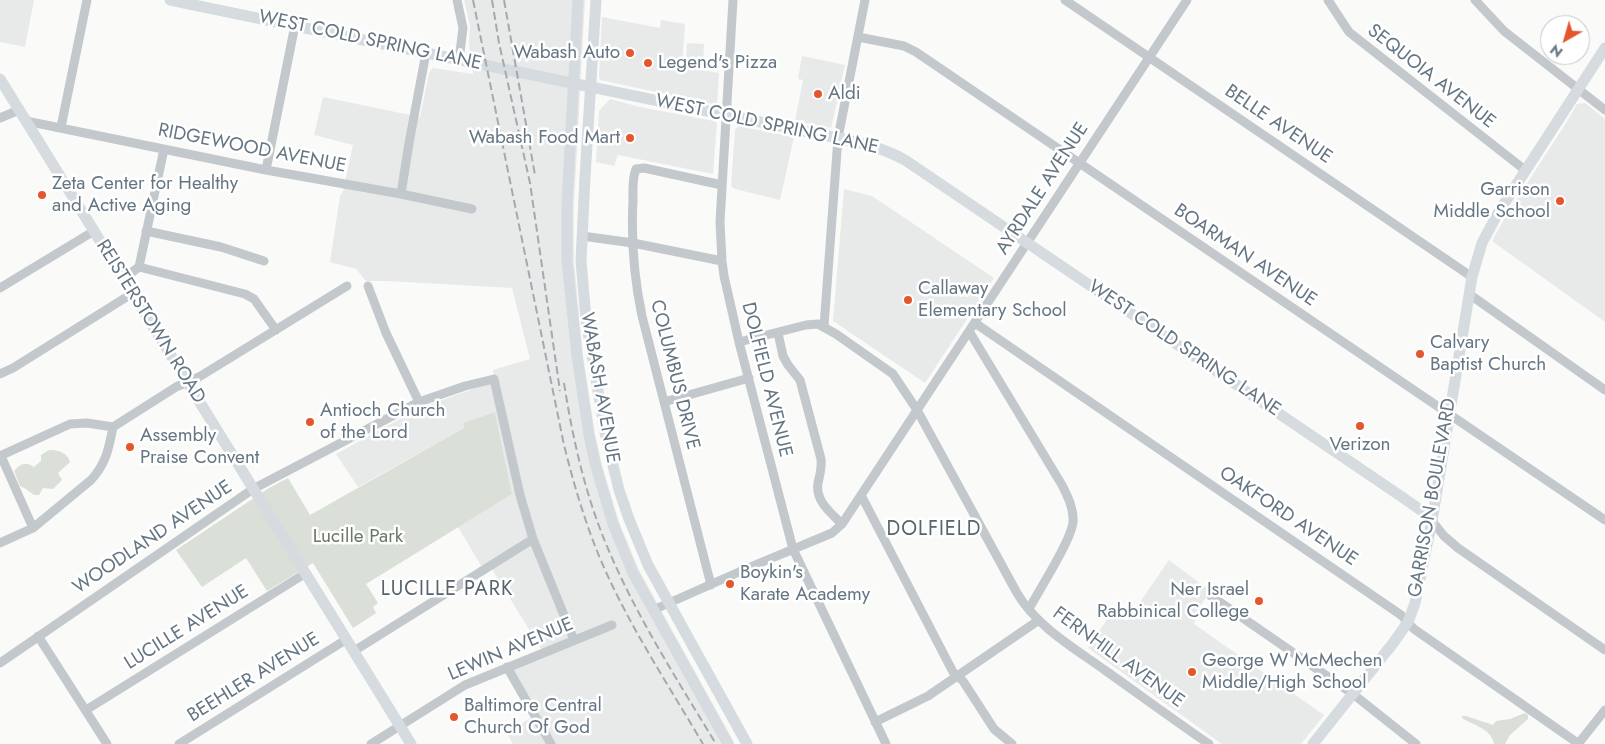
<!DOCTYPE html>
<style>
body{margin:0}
#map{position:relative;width:1605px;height:744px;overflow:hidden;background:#fafaf8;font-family:Jost,sans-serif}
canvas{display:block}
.north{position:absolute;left:1540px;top:15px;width:50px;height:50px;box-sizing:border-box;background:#fff;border:1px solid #c1c8cd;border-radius:50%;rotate:218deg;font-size:14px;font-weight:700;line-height:20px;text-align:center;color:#657683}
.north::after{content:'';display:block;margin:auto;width:18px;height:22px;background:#e4572e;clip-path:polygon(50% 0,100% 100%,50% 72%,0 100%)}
</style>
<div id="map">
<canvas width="1605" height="744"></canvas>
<div class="north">N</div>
</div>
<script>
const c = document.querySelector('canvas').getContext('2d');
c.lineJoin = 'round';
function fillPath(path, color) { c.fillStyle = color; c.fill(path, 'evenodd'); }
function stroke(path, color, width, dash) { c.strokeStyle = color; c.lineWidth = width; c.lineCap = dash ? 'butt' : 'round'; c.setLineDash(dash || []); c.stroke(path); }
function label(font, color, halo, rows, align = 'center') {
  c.font = font + ' Jost,sans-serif'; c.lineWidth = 5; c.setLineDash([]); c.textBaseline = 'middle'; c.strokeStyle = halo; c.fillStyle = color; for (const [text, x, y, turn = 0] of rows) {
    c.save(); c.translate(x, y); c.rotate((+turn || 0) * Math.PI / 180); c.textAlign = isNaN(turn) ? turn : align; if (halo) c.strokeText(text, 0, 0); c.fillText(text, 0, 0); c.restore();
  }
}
fillPath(new Path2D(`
 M0,0H34L25,47L0,42Z
 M464,0H585L574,205V261L583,355L595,434L602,465L619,522L639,570L735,744H513L507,733L535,715L507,668L543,652L490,566L483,569L458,527L512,494L495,412L463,423L464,428L358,487L336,454L420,408L495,381L493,370L530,359L512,288L388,281H366L356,269L330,262L340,196L343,191L353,145L314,135L323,97L420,117L429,73L433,68L473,74L469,44L470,26Z
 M602,17L660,28L661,20L685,24L682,66L719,73L717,105L600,80L599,76Z
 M687,43L704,44L703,65L686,63Z
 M802,56L845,65L831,128L795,121L803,80L798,79Z
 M610,99L640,107L714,121L717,123L713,174L618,155L614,166L596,162L599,111Z
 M1585,103L1605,119V322L1492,241L1506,216L1566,123L1577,104Z
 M739,126L794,137L780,200L735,189L731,186L735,130Z
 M844,189L872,196L994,278L925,383L833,321Z
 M1169,560L1210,591L1198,610L1194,624L1324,715L1301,744H1222L1088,648L1112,612L1127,621Z`), '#e8e9e9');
fillPath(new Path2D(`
 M495,412L512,494L366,584L378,603L373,607L376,613L353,628L313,563L267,591L246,558L202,587L176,550L269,488L288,478L310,515L464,428L463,423Z
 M49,450C58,450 67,452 70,462L58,473L62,480L53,489L43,488L39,495H34L26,489L20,486L14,471C21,464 25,461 34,467L41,461V455Z
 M1525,713L1528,715V719L1510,735L1505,744H1494C1492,729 1473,725 1462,718V716H1466L1493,725L1496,721L1510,719Z`), '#dadfd7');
stroke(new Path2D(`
 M457,0L463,28L459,60
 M733,0L720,222L722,261L724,276L739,342L793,549L886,744
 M1065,0L1472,277
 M1328,0L1349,32L1525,170
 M1475,0L1504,31L1605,110
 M858,37L904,46L916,52L1605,520
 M0,118L19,110
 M26,121L266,170L401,194L472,209
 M61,127L87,0
 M266,170L295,25
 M401,194L409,143L426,53
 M146,231L221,247L264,261
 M582,236L633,243L722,261
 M139,267L245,294L254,299L276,330
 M124,278L139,267L164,149
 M368,286L386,333L419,402
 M0,288L94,231
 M1469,294L1605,390
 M975,323L1401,615L1414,629L1579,744
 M824,326L838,138L865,0
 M969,331L1062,485C1068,497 1074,509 1073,522C1071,541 1039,590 1029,609
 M778,333L783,356L788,365L800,380L821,459C822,468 820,474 818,483C815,501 831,513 842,524
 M739,342L806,325L818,324L836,334L893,374L917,410L1017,593C1037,627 1074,648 1106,671C1140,695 1174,720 1209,744
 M0,374L13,368L133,293
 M664,402L749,378
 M0,456L70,424L87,423L113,427
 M1,456L33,528
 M861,495L953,672L963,681L994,729L1012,744
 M1432,521L1444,536L1458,548L1605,650
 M0,543L33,528L91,480C106,464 109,448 113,427L176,387L199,377L347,286
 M711,585L642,316C634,278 631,239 633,200C633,189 632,179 636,169L644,168L722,185
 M1211,596L1353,694L1416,744
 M653,610L748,568L832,533L842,524L1187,0
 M38,636L107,744
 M354,651L533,539
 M0,663L253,489L419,402L465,386L494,379L520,495L533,539L574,640
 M507,667L551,744
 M86,710L306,573
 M875,722L928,696L1039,620
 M179,744L347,639
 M371,744L465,685L612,625
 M1578,744L1605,710`), '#c3c8cc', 9);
stroke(new Path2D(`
 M170,0L838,138C862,143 883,148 905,160L1402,497L1422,511L1432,521
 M578,0L567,205V261L577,356L589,435L596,467L613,524L633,573L728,744
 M596,0L585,177L581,261L586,319L605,432L619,490L629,519L648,565L747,744
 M0,79L411,744
 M1313,744L1394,642L1408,622L1415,603L1432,521L1472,277L1482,243L1498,213L1605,48`), '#d6dbdf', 11);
stroke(new Path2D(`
 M473,0L564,445C573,481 583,516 597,551C624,618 666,681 703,744
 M492,0L499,43L530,183L560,391
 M504,0L535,175
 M564,383C573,441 586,498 609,551C638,619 678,681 716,744`), '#a2aab0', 2, [8, 4]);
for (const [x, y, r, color] of [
 [630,53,5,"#e4572e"],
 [648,63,5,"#e4572e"],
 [818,94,5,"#e4572e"],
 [630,138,5,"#e4572e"],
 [42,195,5,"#e4572e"],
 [1560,201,5,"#e4572e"],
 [908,300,5,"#e4572e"],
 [1420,354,5,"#e4572e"],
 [310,422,5,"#e4572e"],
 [1360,426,5,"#e4572e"],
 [130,447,5,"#e4572e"],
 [730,584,5,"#e4572e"],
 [1259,601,5,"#e4572e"],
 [1192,672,5,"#e4572e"],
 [454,717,5,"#e4572e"]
]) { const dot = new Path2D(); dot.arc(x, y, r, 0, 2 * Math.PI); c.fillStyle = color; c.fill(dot); stroke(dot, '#fff', 2); }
label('19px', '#657683', '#fff', [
 ["WEST COLD SPRING LANE",370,41,12],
 ["SEQUOIA AVENUE",1431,77,38],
 ["WEST COLD SPRING LANE",767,125,12],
 ["BELLE AVENUE",1278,125,34],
 ["RIDGEWOOD AVENUE",252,149,11],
 ["AYRDALE AVENUE",1043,189,-57],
 ["BOARMAN AVENUE",1245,256,34],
 ["REISTERSTOWN ROAD",150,322,58],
 ["WEST COLD SPRING LANE",1184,349,34],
 ["COLUMBUS DRIVE",674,375,76],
 ["DOLFIELD AVENUE",766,380,76],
 ["WABASH AVENUE",599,388,80],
 ["GARRISON BOULEVARD",1433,498,-80],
 ["OAKFORD AVENUE",1288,517,34],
 ["WOODLAND AVENUE",153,538,-34],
 ["LUCILLE AVENUE",187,628,-32],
 ["LEWIN AVENUE",511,650,-23],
 ["FERNHILL AVENUE",1118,658,36],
 ["BEEHLER AVENUE",254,678,-32]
]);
label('19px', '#657683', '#fff', [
 ["Wabash Auto",620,53,"right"],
 ["Legend's Pizza",658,63],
 ["Aldi",828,94],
 ["Wabash Food Mart",620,138,"right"],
 ["Zeta Center for Healthy",52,184],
 ["and Active Aging",52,206],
 ["Garrison",1550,190,"right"],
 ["Middle School",1550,212,"right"],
 ["Callaway",918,289],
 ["Elementary School",918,311],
 ["Calvary",1430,343],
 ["Baptist Church",1430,365],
 ["Antioch Church",320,411],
 ["of the Lord",320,433],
 ["Assembly",140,436],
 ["Praise Convent",140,458],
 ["Verizon",1360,445,"center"],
 ["Boykin's",740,573],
 ["Karate Academy",740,595],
 ["Ner Israel",1249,590,"right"],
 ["Rabbinical College",1249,612,"right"],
 ["George W McMechen",1202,661],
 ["Middle/High School",1202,683],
 ["Baltimore Central",464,706],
 ["Church Of God",464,728]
], 'left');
label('19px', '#687a64', '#fff', [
 ["Lucille Park",358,537]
]);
c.letterSpacing = '1px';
label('20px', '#57646e', '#fff', [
 ["DOLFIELD",934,530],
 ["LUCILLE PARK",447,590]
]);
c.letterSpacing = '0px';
</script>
